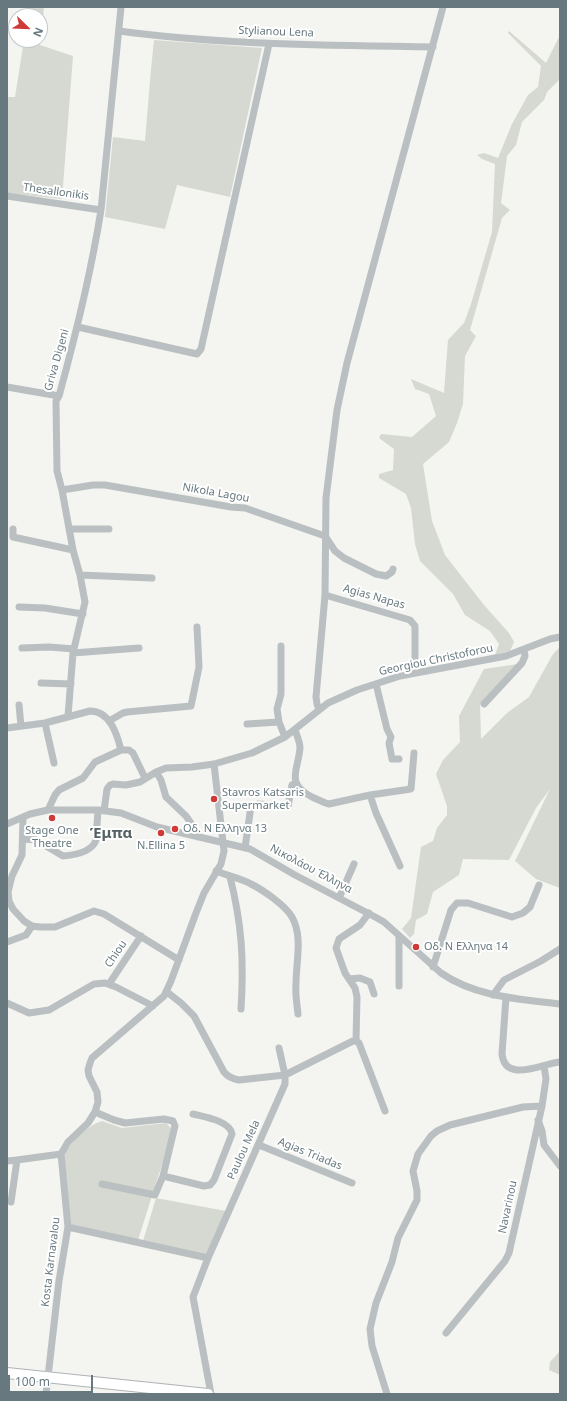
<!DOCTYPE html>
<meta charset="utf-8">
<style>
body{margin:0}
#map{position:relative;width:567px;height:1401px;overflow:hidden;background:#f4f4f1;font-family:"Noto Sans",sans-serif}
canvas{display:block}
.frame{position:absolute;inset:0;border:8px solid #67797f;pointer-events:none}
.north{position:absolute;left:8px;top:8px;width:40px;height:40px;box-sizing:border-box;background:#fff;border:1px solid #c2c9cc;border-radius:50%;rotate:113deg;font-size:11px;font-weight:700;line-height:16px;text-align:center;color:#67797f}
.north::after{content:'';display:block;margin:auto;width:14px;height:18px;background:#cf3a37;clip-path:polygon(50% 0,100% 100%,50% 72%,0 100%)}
.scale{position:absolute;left:8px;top:1375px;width:85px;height:18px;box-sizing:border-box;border:2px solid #67797f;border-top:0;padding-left:5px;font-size:12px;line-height:14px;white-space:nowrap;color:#67797f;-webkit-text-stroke:3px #fff;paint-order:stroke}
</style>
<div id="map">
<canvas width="567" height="1401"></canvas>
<div class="frame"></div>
<div class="north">N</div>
<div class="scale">100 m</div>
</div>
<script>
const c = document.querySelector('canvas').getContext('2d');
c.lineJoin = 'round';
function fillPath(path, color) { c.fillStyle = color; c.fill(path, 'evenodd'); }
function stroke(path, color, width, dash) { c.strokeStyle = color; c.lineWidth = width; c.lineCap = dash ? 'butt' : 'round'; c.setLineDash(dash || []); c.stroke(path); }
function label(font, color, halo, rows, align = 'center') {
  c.font = font + ' "Noto Sans",sans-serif'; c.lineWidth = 4; c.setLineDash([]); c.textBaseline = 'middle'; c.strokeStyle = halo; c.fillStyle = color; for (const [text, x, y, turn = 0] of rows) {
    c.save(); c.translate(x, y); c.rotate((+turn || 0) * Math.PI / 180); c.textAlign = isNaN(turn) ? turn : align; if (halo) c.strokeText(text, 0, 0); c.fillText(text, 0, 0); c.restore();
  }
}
fillPath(new Path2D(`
 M29,7H44L40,45L73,56L62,199L7,193V97H15L24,40H40V16H28Z
 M560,24V79L547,92L544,100L522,122L516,145L507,156L501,203L510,210L502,218L470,330L476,336L465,356L463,404L457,423L449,442L423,464L432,521L445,555L484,605L509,633L514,642L510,651L495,655L499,644L490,631L465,615L453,594L420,561L415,544L411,508L406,494L379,478V474L393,470L394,449L379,438L381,434L412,437L436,416L429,394L415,389L411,379L444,393L448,340L464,323L471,304L492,232L495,164L482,159L477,155L484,153L498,158L512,124L528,95L538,87L541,66L508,33L509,31L546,63L559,37V25Z
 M154,40L262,48L230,197L177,185L165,229L105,217L113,137L145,141L151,69Z
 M560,647V888L536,879L515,861L550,789L536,808L509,860L463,859L459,875L433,892L427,914L416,920L414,934L410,938L402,929L411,918L421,847L433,841L437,828L447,815V806L436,774L443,760L460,742L459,716L484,669L518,664L480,704L481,739L507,713L529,697L553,654Z
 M102,1121L122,1128L166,1123L173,1130L138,1240L71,1224L64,1155C70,1142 88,1125 102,1121Z
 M156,1198L226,1211L206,1255L143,1241Z
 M560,1351V1375L549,1370L550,1362Z`), '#d5d9d1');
const major = new Path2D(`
 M7,1373L208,1394`);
stroke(major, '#aeb3b5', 12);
stroke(new Path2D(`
 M119,31C223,45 328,45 433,47
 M7,196L101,210
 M78,327L197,354L201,349L269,44
 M7,387L59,396
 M62,490L93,485H105L231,507L245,508L325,536L335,551L344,558L376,574L386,576L392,572L393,569
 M13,529V537L73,550
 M69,529H109
 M80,575L152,578
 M325,595L410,620L415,626V673
 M19,607L45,608L83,614
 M22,648L49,647L74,649
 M73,653L139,648
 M41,683L71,684
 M376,684L387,729L391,737L389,743L392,759H399
 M484,704L522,663L525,656L524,650
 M19,705L21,726
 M319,710L317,704L316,697L325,595L326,498L337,410L347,363L443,7
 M68,716L73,653L85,602L80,575L73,550L62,490L57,471L56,401L59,396C76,334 91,273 101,210L121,7
 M109,721L123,713L127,712L191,706L199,667L197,627
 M279,722L277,709L281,694V646
 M45,723L54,763
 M247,724L279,722L285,737
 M7,728L45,723L90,711C110,711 117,734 121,750
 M295,730C297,736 300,742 300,748C298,771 285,783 312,797C317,799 323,803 329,804L370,795L411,789L414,753
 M156,772L161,780L166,797L186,816L195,829L198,837
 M370,795L376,813L400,866
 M48,810L55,795L59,790L83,778L95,762L121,750H129L133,753L145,778
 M104,811L107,789L110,785L113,784L126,785L140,782L156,772L166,768L192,767L214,764L252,753L285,737L328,703L357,690L400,676L506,656L550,639L560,637
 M23,817L22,855L12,876L8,892L9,901L13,909L24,921L32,926L40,927H55L94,911L104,914L179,960
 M7,824L30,814L48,810H98L121,813L157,827L250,849L295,875L377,918L384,922L441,973C476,997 519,999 560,1004
 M23,839L36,840L63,856C75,855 92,852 96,840L98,810
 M245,848L251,806L258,804L288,806L292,785L296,783
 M216,871C228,876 240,878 251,884C263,890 285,905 292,917C303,936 296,962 296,984C295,994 297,1004 298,1014
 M230,877C242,924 244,961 241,1009
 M339,898L354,864
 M399,936V986
 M7,942L26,935L32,926
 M433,967L451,910L457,903H468L512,917L523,913L530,907L539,885
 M349,979L360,978L370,982L374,994
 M109,984L141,936
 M167,992L181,1003L194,1016L224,1072C228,1077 233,1079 239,1080L285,1075L353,1041H356L359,1043L385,1111
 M493,995L504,980L541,961L560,949
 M506,997L502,1054C505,1084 543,1063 560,1062
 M7,1003L29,1013L49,1010L94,984L105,983L116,987L153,1006
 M356,1041L357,997L355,988L345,973L336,948L339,939L360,925L369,913
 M95,1112L114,1120L125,1123L164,1119L173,1121L175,1126L163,1176L155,1195L102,1184
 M538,1120L542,1131L544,1145L560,1166
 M259,1145L352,1183
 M7,1161L17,1160
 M163,1176L204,1186L210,1185L214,1180L232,1134C230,1121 205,1117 193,1114
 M11,1202L17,1160L61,1154
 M68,1227L208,1258
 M446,1333L505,1261L509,1253L542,1106L546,1079L544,1066
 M46,1394L59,1281L68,1227L61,1154L68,1142L88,1123L95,1112L98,1102L97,1092L89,1076L88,1070L90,1063L92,1058L164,996L171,981L196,913L204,893L221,864L224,851L214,764
 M211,1394L193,1297L208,1258L285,1084V1075L279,1048
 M387,1394L372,1346L370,1329L376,1303L392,1262L398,1238L417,1200V1191L413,1171L418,1154L431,1136L437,1131L450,1125L523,1107L542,1106`), '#babfc1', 7);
stroke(major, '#fff', 10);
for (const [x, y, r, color] of [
 [214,799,4,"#cf3a37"],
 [52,818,4,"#cf3a37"],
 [175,829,4,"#cf3a37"],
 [161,833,4,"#cf3a37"],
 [416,947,4,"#cf3a37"]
]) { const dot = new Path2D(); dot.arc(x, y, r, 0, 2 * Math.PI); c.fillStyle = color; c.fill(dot); stroke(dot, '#fff', 1.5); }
label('11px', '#67797f', '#fff', [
 ["Stylianou Lena",276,32,2],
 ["Thesallonikis",56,192,8],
 ["Griva Digeni",57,360,-74],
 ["Nikola Lagou",216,493,10],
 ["Agias Napas",374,597,16],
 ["Georgiou Christoforou",436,660,-12],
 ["Νικολάου Έλληνα",311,869,28],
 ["Chiou",116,954,-56],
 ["Paulou Mela",244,1150,-66],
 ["Agias Triadas",310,1154,22],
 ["Navarinou",508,1207,-78],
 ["Kosta Karnavalou",51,1262,-83]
]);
label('11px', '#67797f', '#fff', [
 ["Stavros Katsaris",222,793],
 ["Supermarket",222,806],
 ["Οδ. Ν Ελληνα 13",183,829],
 ["Stage One",52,831,"center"],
 ["Theatre",52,844,"center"],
 ["N.Ellina 5",161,846,"center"],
 ["Οδ. Ν Ελληνα 14",424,947]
], 'left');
label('bold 15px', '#546165', '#fff', [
 ["Έμπα",111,834]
]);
</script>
